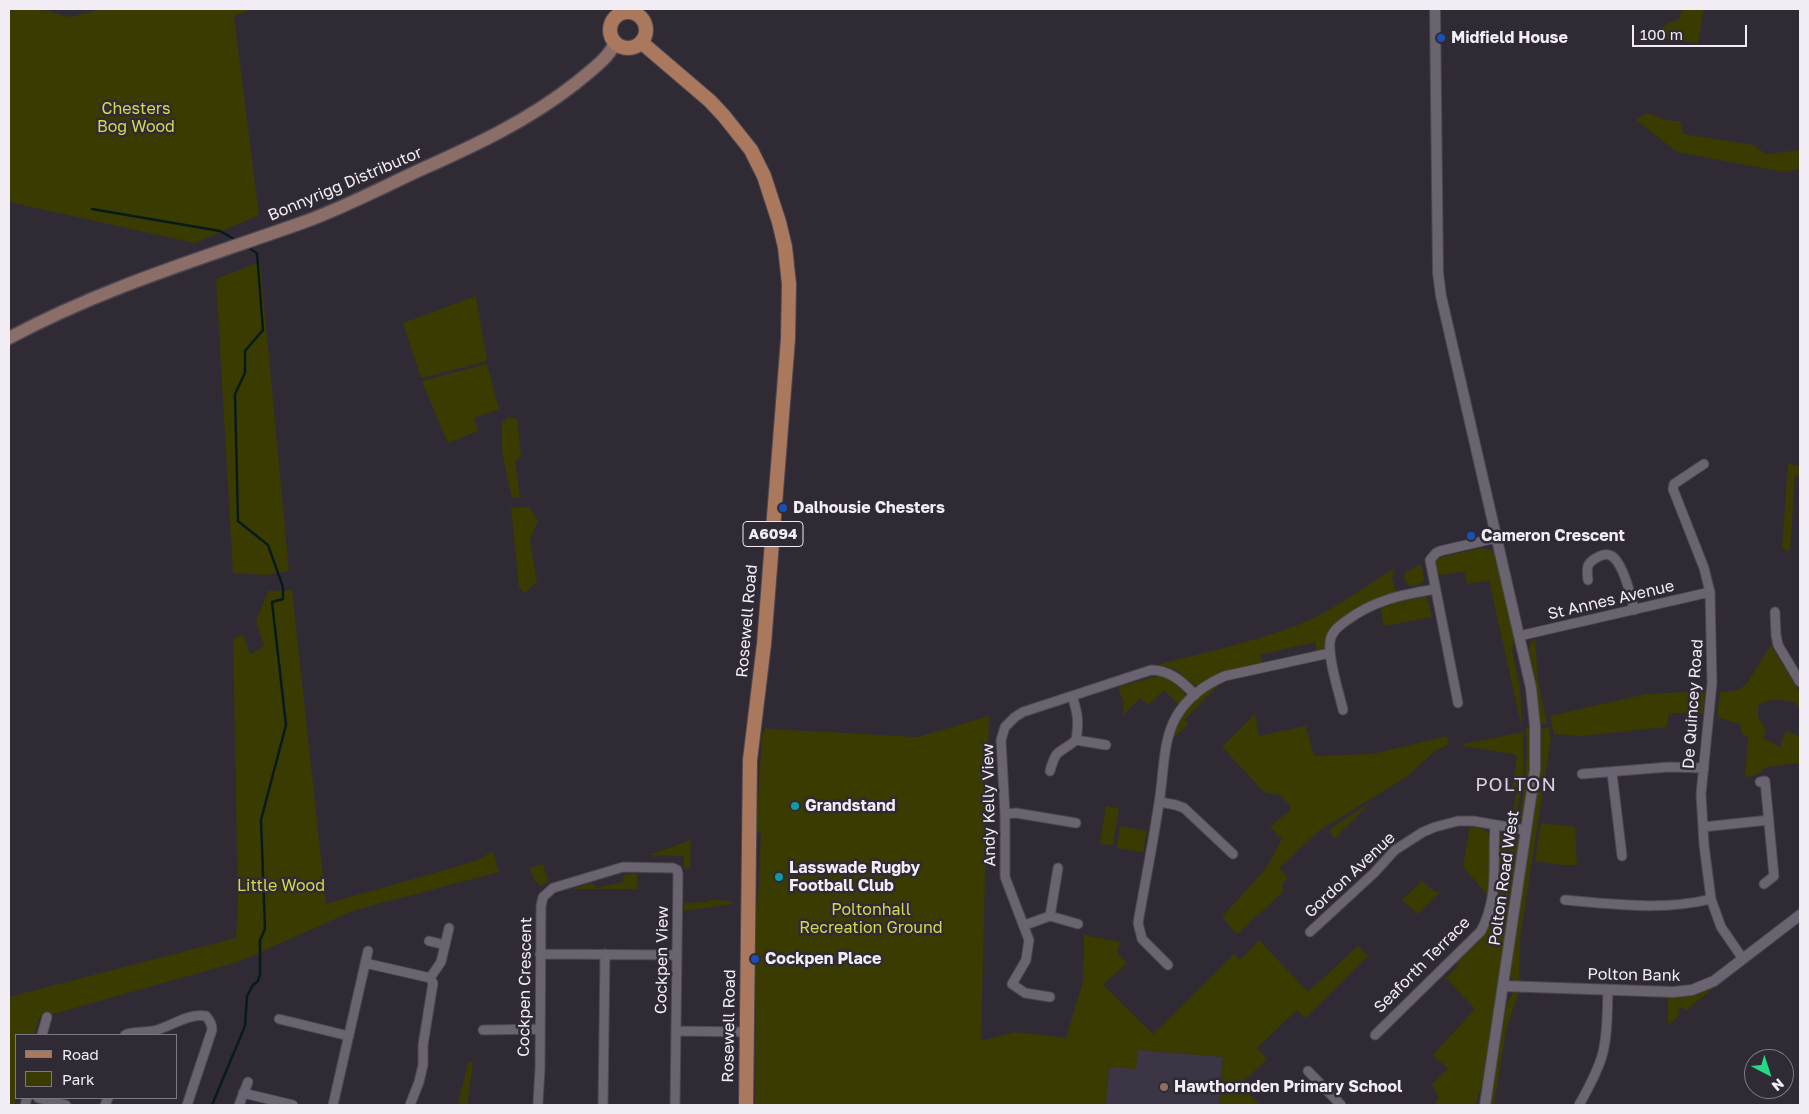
<!DOCTYPE html>
<style>
body{margin:0}
#map{position:relative;width:1809px;height:1114px;overflow:hidden;background:#302a35;font-family:"Golos Text",sans-serif}
canvas{display:block}
.frame{position:absolute;inset:0;border:10px solid #f2edf5;pointer-events:none}
.legend{position:absolute;left:15px;top:1034px;width:162px;height:65px;box-sizing:border-box;background:#302a35;border:1px solid #7e7882;margin:0;padding:6px 9px;list-style:none;font-size:15px;color:#f2edf5}
.legend li{display:flex;align-items:center;gap:10px;height:25px}
.legend b{width:25px;border:1px solid #7e7882}
.north{position:absolute;left:1744px;top:1049px;width:50px;height:50px;box-sizing:border-box;background:#302a35;border:1px solid #7e7882;border-radius:50%;rotate:140deg;font-size:14px;font-weight:700;line-height:20px;text-align:center;color:#f2edf5}
.north::after{content:'';display:block;margin:auto;width:18px;height:22px;background:#25d886;clip-path:polygon(50% 0,100% 100%,50% 72%,0 100%)}
.scale{position:absolute;left:1632px;top:25px;width:115px;height:22px;box-sizing:border-box;border:2px solid #f2edf5;border-top:0;padding-left:6px;font-size:15px;line-height:18px;white-space:nowrap;color:#f2edf5;-webkit-text-stroke:4px #302a35;paint-order:stroke}
</style>
<div id="map">
<canvas width="1809" height="1114"></canvas>
<div class="frame"></div>
<ul class="legend">
<li><b style="height:6px;background:#aa795d"></b>Road</li>
<li><b style="height:14px;background:#3a3b00"></b>Park</li>
</ul>
<div class="north">N</div>
<div class="scale">100 m</div>
</div>
<script>
const c = document.querySelector('canvas').getContext('2d');
c.lineJoin = 'round';
function fillPath(path, color) { c.fillStyle = color; c.fill(path, 'evenodd'); }
function stroke(path, color, width, dash) { c.strokeStyle = color; c.lineWidth = width; c.lineCap = dash ? 'butt' : 'round'; c.setLineDash(dash || []); c.stroke(path); }
function label(font, color, halo, rows, align = 'center') {
  c.font = font + ' "Golos Text",sans-serif'; c.lineWidth = 5; c.setLineDash([]); c.textBaseline = 'middle'; c.strokeStyle = halo; c.fillStyle = color; for (const [text, x, y, turn = 0] of rows) {
    c.save(); c.translate(x, y); c.rotate((+turn || 0) * Math.PI / 180); c.textAlign = isNaN(turn) ? turn : align; if (halo) c.strokeText(text, 0, 0); c.fillText(text, 0, 0); c.restore();
  }
}
fillPath(new Path2D(`
 M1138,1050L1223,1057L1219,1105H1106L1109,1066Z`), '#3c3545');
fillPath(new Path2D(`
 M9,9H39L70,17L101,9H252L234,16L259,215L195,243L9,202Z
 M1682,9H1704L1698,43L1651,37L1667,24L1679,19Z
 M1646,113L1671,121H1680L1683,134L1753,145L1766,154L1800,150V169L1784,172L1677,152L1636,120Z
 M260,262L289,571L266,575L233,573L216,279Z
 M476,296L487,361L421,378L403,323Z
 M487,364L499,409L474,418L478,431L448,443L422,381Z
 M508,417L517,419L521,456L515,461L520,498H512L502,452V423Z
 M1788,463L1800,467V476L1795,475L1790,551L1782,549Z
 M529,507L538,520L530,540L537,582L525,593L519,587L511,508Z
 M1481,548L1491,550L1496,557C1500,573 1520,639 1512,650L1520,688L1522,729L1489,580L1467,584L1464,571L1440,575L1437,573L1434,565L1438,559L1442,557Z
 M1419,565L1422,567L1424,580L1418,586H1409L1404,579L1405,573Z
 M1395,568L1392,578L1396,592L1369,602L1335,624L1326,646L1317,652L1315,642L1260,655L1262,662L1260,665L1195,686L1175,669L1157,665C1205,652 1254,642 1300,624C1333,611 1364,587 1395,568Z
 M292,590L326,904L476,861L493,851L499,872L355,910L238,962L39,1018L34,1035H16V1098L14,1105H9V997L236,938L238,904L233,638L243,635L250,655L264,646L256,621L268,591Z
 M1425,596L1427,597L1432,617L1384,626L1380,607Z
 M1535,639L1538,679L1547,724H1540L1537,693L1528,653L1530,644Z
 M1771,645L1800,693V709L1795,702C1780,700 1772,698 1758,705V716L1766,731L1763,738L1780,747L1786,731L1800,737V759L1797,758L1800,760V763L1767,767L1754,776L1745,777L1748,737L1743,736L1740,724L1717,717L1720,692L1739,690L1748,682Z
 M1158,676L1171,680L1185,693V698L1181,701L1183,703L1180,706L1164,690L1148,705L1140,698L1123,716L1124,703L1118,687Z
 M1216,684L1218,686L1185,719L1188,725L1173,738C1176,715 1197,696 1216,684Z
 M1705,691L1703,713H1669L1667,727L1579,736L1554,734L1550,716L1646,694Z
 M1255,714L1259,736L1306,726L1314,756L1373,754L1447,736L1448,745L1435,751L1405,778L1321,829L1279,868L1288,878L1281,886L1284,891L1237,934L1222,917L1267,867L1282,839L1270,827L1289,811L1290,805L1280,795L1264,792L1222,747Z
 M989,716L981,1041L1016,1032L1066,1038L1083,982L1084,935L1120,942L1117,953L1127,963L1103,985L1153,1034L1234,954L1240,960L1259,940L1308,992L1358,946L1368,956L1306,1018L1297,1010L1257,1048L1267,1059L1240,1085L1260,1105H1219L1223,1057L1138,1050L1136,1069L1109,1067L1106,1105H755L756,902L758,900L761,832L756,834L762,734L764,733L765,727L770,729L918,737Z
 M1549,727L1551,738L1520,939L1519,983C1513,982 1510,979 1510,973L1540,767L1541,728Z
 M1526,728H1531V759L1524,816L1519,820C1524,789 1529,760 1526,728Z
 M1523,732V775L1516,819L1512,820L1516,792L1513,791L1512,788L1517,757L1514,754L1464,746V744Z
 M1371,802L1334,839L1330,831L1331,828Z
 M1106,806L1119,808L1113,845L1100,844Z
 M1541,823L1575,827L1577,865H1563L1535,861Z
 M1120,826L1147,831L1143,852L1117,848Z
 M1470,826L1483,829L1489,834L1491,873L1489,893H1486L1463,867Z
 M1510,830L1517,835L1520,840L1485,1076L1475,1105H1434L1439,1099L1432,1084L1448,1069L1433,1055L1475,1009L1446,978L1458,966L1455,962C1465,951 1480,941 1488,928C1496,915 1500,894 1499,879C1499,864 1492,845 1502,833Z
 M691,840L690,869L684,868V856L649,855Z
 M543,864L548,881L541,886L534,880L530,868Z
 M634,873L637,875V889H572L591,883L597,888L623,882L624,875Z
 M1422,881L1432,890L1440,893L1418,914L1402,900Z
 M710,900L732,901V904L684,911V903L709,902Z
 M1716,986L1685,1011L1682,1007L1677,1010L1680,1015L1668,1025V998L1693,996Z
 M1519,992L1506,1030L1494,1105H1490L1506,1005L1513,993Z
 M468,1062L473,1063L467,1105H458Z`), '#3a3b00');
stroke(new Path2D(`
 M92,209L220,231L236,240
 M212,1105L245,1026L247,996L253,985L258,981L260,974V940L265,929L261,820L286,725L272,602L283,599V587L268,545L238,521L235,394L245,373V351L263,330L257,253L247,247`), '#071b1b', 2.5);
const minor = new Path2D(`
 M1704,464L1674,484L1673,489L1704,568L1710,592L1712,683L1701,794L1704,845L1711,899L1721,927L1743,959
 M1588,580C1586,566 1587,562 1600,556C1605,554 1607,554 1612,556C1624,565 1631,596 1634,610
 M1775,612L1776,635L1778,645L1800,682
 M1519,636L1710,592
 M1072,696C1078,714 1079,721 1076,740
 M1458,703L1430,560L1436,553L1440,551L1496,538
 M1343,710C1339,692 1328,660 1330,642C1331,632 1338,627 1346,621C1374,600 1401,595 1435,589
 M1050,771C1057,746 1059,755 1076,740L1106,745
 M1612,773L1622,856
 M1582,774L1669,767L1704,768
 M1760,782L1765,781L1774,876L1764,884
 M1160,802L1176,805L1184,808L1233,854
 M1005,814L1016,813L1076,823
 M1703,827L1769,820
 M1565,900C1614,904 1663,911 1711,899
 M1050,916L1058,868
 M1025,925L1050,916L1078,924
 M1310,932L1374,873L1395,850L1423,832L1435,827L1458,821H1473L1526,830
 M429,941L445,945
 M540,954L677,955
 M365,963L426,977L430,978L433,983L423,1045V1065L419,1082L410,1105
 M1168,965L1142,939L1138,923C1145,883 1153,843 1159,803C1164,775 1162,742 1176,717C1187,698 1206,684 1225,676L1330,653
 M430,978L441,962L449,928
 M1050,997L1025,993L1012,984L1026,960L1029,940L1005,877V814L1001,740L1005,727L1015,717L1023,712L1151,670C1170,670 1183,682 1195,695
 M279,1019L349,1036
 M483,1030L539,1029
 M676,1031L746,1032
 M42,1035L47,1017
 M125,1035C134,1031 143,1033 153,1031C171,1027 187,1013 206,1016C210,1021 212,1024 212,1030L187,1105
 M1375,1035L1481,931C1500,894 1492,863 1495,825
 M1308,1071L1341,1105
 M243,1093L293,1105
 M38,1098L66,1105
 M538,1103L540,1068L541,906L543,897L553,888L623,867L673,868L677,870L678,874L675,1105
 M25,1105L27,1098
 M105,1105L108,1098
 M239,1105L248,1082
 M333,1105L368,951
 M603,1105L605,954
 M1579,1105C1588,1089 1597,1073 1602,1056C1608,1035 1607,1012 1608,990`);
const tertiary = new Path2D(`
 M1435,9L1438,273L1441,296L1531,688L1535,726V770L1485,1105
 M1503,986L1673,992L1692,990L1714,981L1800,915`);
const secondary = new Path2D(`
 M9,338C104,287 203,258 304,222C343,208 383,187 422,169C476,145 529,120 576,83C590,71 608,59 615,43`);
const primary = new Path2D(`
 M610 30a18 18 0 1 1 36 0a18 18 0 1 1-36 0Z
 M641,42L710,101L724,116L751,150L764,176L779,222L785,247L789,284L788,339L764,644L750,760L746,1105`);
stroke(minor, '#4c4751', 11);
stroke(tertiary, '#4c4751', 12);
stroke(secondary, '#4c4751', 15);
stroke(primary, '#4c4751', 16);
stroke(minor, '#6a6370', 9);
stroke(tertiary, '#6a6370', 10);
stroke(secondary, '#8a6e67', 12);
stroke(primary, '#aa795d', 14);
for (const [x, y, r, color] of [
 [1441,38,5,"#1a4fb4"],
 [783,508,5,"#1a4fb4"],
 [1471,536,5,"#1a4fb4"],
 [795,806,5,"#0f9aa8"],
 [779,877,5,"#0f9aa8"],
 [755,959,5,"#1a4fb4"],
 [1164,1087,5,"#8d6e63"]
]) { const dot = new Path2D(); dot.arc(x, y, r, 0, 2 * Math.PI); c.fillStyle = color; c.fill(dot); stroke(dot, '#302a35', 2); }
for (const [x, y, w] of [
 [773,534,60]
]) { const box = new Path2D(); box.roundRect(x - w / 2, y - 12.5, w, 25, 4); c.fillStyle = '#302a35'; c.fill(box); stroke(box, '#f2edf5', 1); }
label('bold 15px', '#f2edf5', null, [
 ["A6094",773,534]
]);
label('bold 16px', '#f2edf5', '#302a35', [
 ["Midfield House",1451,38],
 ["Dalhousie Chesters",793,508],
 ["Cameron Crescent",1481,536],
 ["Grandstand",805,806],
 ["Lasswade Rugby",789,868],
 ["Football Club",789,886],
 ["Cockpen Place",765,959],
 ["Hawthornden Primary School",1174,1087]
], 'left');
label('16px', '#d6d94b', '#302a35', [
 ["Chesters",136,109],
 ["Bog Wood",136,127],
 ["Little Wood",281,886],
 ["Poltonhall",871,910],
 ["Recreation Ground",871,928]
]);
label('16px', '#f2edf5', '#302a35', [
 ["Bonnyrigg Distributor",345,184,-23],
 ["St Annes Avenue",1611,600,-13],
 ["Rosewell Road",747,621,-85],
 ["De Quincey Road",1693,704,-86],
 ["Andy Kelly View",989,805,-91],
 ["Gordon Avenue",1350,875,-43],
 ["Polton Road West",1504,878,-82],
 ["Cockpen View",662,960,-89],
 ["Seaforth Terrace",1422,965,-45],
 ["Polton Bank",1634,975,1],
 ["Cockpen Crescent",525,987,-89],
 ["Rosewell Road",729,1026,-89]
]);
c.letterSpacing = '1px';
label('19px', '#d8d0df', '#302a35', [
 ["POLTON",1516,785]
]);
c.letterSpacing = '0px';
</script>
